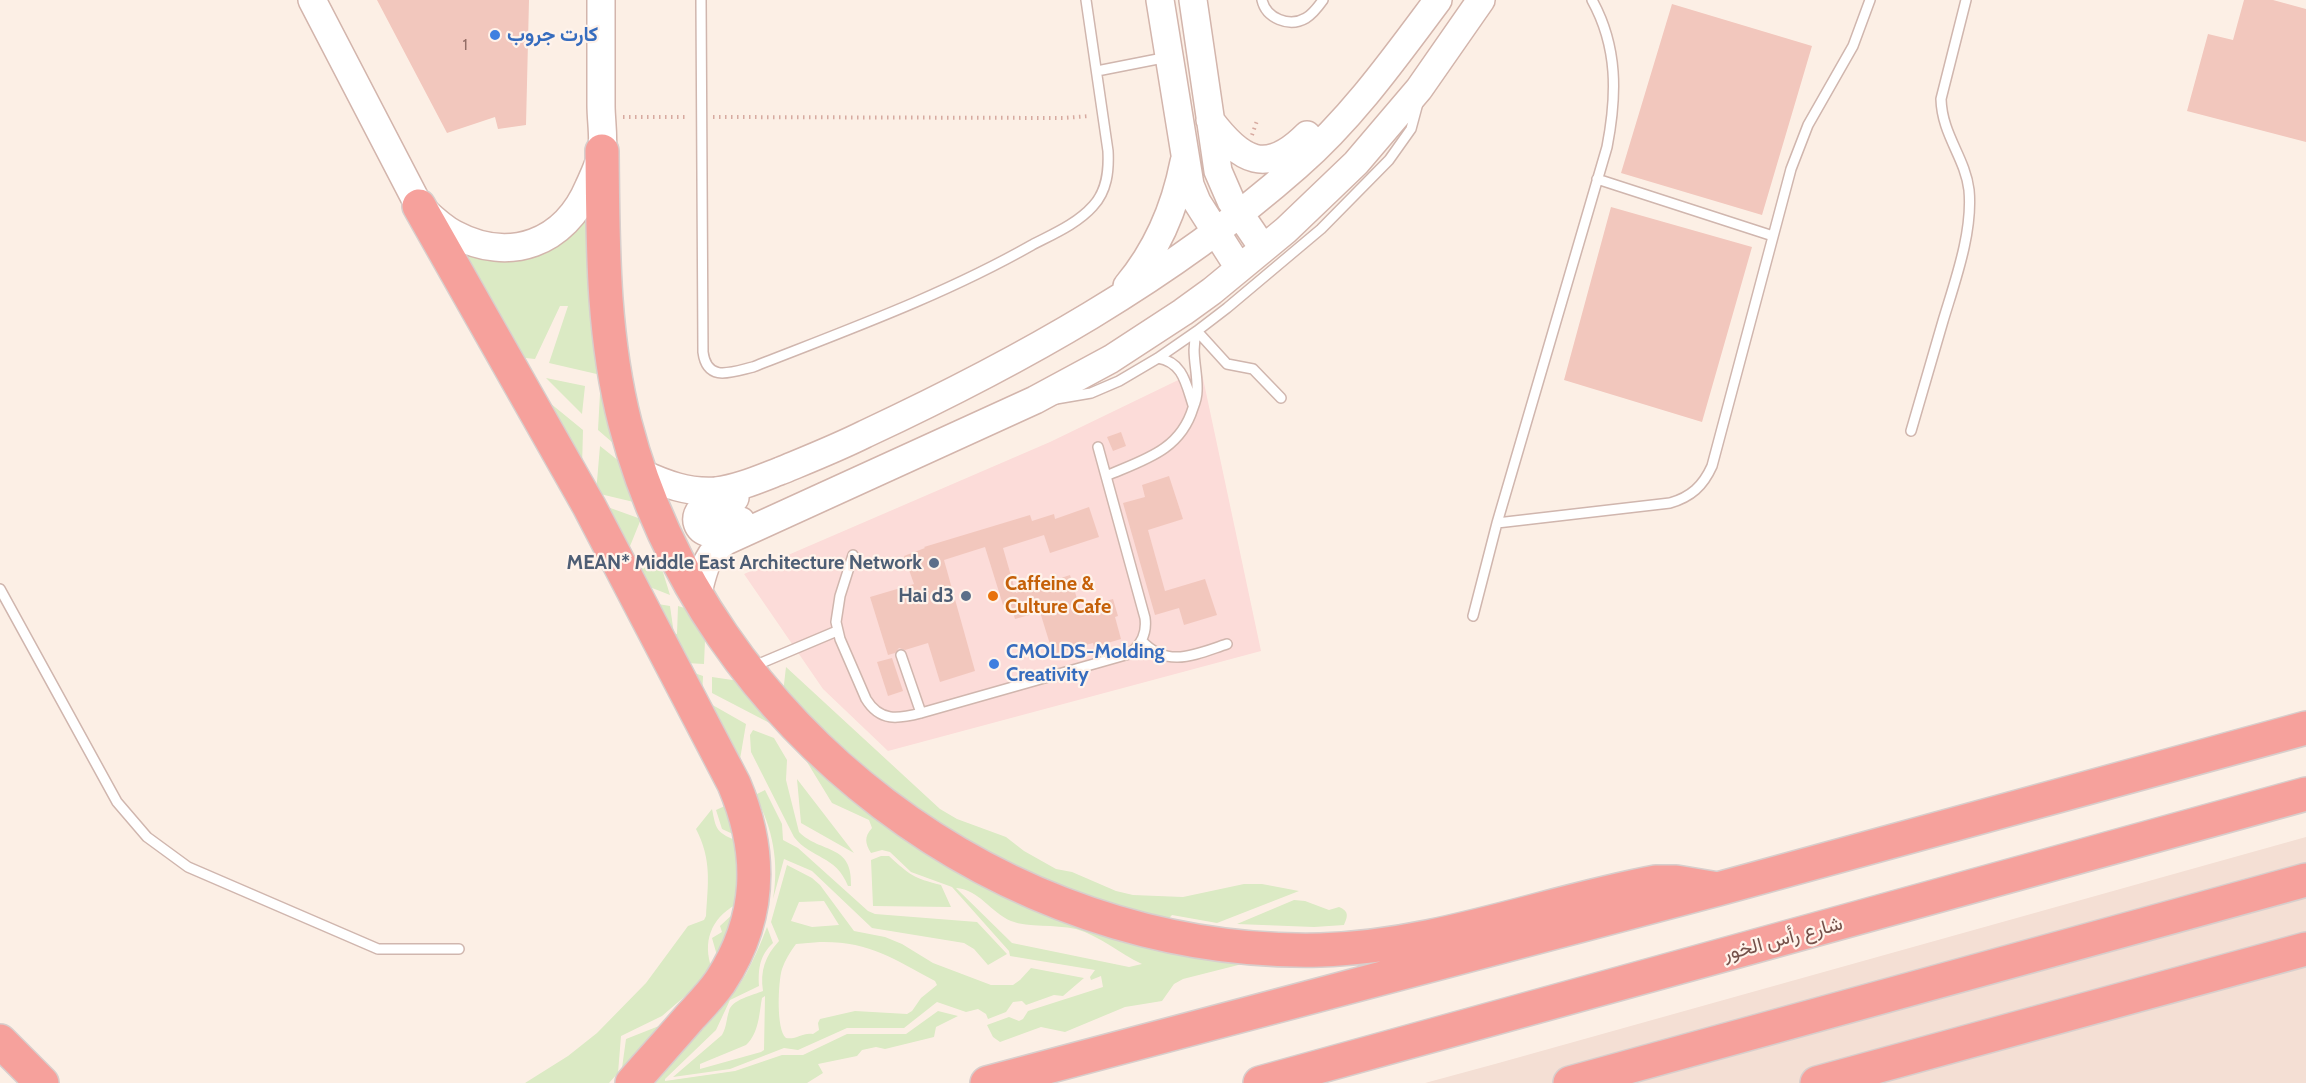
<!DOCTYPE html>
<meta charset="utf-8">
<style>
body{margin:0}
canvas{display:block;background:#fcefe5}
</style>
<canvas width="2306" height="1083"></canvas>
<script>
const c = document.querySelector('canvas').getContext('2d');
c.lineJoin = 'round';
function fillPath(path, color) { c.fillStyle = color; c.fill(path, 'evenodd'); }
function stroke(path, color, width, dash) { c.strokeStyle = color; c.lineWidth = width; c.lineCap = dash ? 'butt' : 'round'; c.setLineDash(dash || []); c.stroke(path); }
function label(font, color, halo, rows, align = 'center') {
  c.font = font + ' Cabin,Vazirmatn,sans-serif'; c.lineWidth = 4.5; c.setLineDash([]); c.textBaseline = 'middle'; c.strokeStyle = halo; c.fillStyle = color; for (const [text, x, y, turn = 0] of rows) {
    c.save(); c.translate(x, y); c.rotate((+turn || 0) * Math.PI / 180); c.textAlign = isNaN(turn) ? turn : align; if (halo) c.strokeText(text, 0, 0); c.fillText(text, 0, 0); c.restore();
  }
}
fillPath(new Path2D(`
 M2306,837V1083H1425L1495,1064Z`), '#f4dfd4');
fillPath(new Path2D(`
 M1201,369L1261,651L888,751L823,689L744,574L1050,442Z`), '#fcdcd9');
fillPath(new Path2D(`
 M586,211L628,456L598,430L601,375L549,363L568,306H560L535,359L516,357L449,241L475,251Z
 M546,378L585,386L582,414Z
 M539,394L583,430L582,468Z
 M600,446L629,469L642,504L596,493Z
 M602,505L641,519L626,556Z
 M635,560L662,569L670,595L642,584Z
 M652,603L670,606L674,634H677L678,606L695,611L705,640L704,664L686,663L683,669L703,676L702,699L746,724L739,765L683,669Z
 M786,667L940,809L957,819L1006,837L1024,851L1056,869L1072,872L1116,891L1133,895L1183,897L1244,884H1262L1299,891L1217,923L1172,915L1164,924L1084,901L925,821L783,693Z
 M712,677L746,682L785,731L712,693Z
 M753,730L774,738L787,760L786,780L799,832C821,854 853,843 851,886H848C836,855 811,859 794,837L751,752L750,735Z
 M785,735L1118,937L1185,953L1254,961L1183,979L1174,984L1162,1001L1125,1007L1065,1032L1041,1027L1000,1042L993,1037L987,1025L1009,1017L1019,1021L1023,1019L1028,1011L1103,987L1101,976L1091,980L1090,977L1095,970L1010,956L1009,951L952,887L911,872L890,852L882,850L871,853C865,843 864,837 872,828L869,820L832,803L807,762ZM956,888C980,890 990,912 1011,921C1029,928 1054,924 1076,929C1100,936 1119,953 1142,964L1129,967L1012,943Z
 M797,779L854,853L801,823Z
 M765,790L782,824L783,840L798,848L868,911L875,914L977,922L1007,954L988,965L974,949L964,943L872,928L812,871L784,859L773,899C779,861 773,829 755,795Z
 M727,805L737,836L722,829L716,810Z
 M712,809C716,829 716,832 735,840L741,861L735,905C711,919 702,942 712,969L691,991L662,1016L621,1036L618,1073L609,1083H525L568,1056L597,1033L646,983L688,926L704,920L706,916C708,883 712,860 696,829Z
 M881,856H889C910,875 913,878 941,885L951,907L873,906L871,860Z
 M787,865L812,878L820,885L854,931L885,937L902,944L933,963L991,985H1013L1020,980L1031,968L1084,978L1063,996L1054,995L1026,1005L1022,1001L1013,1002L1006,1012L988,1019L986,1014L978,1009L966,1012L937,1002L904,1028H847L798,1050L784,1048L730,1069L673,1077L722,1035C727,1026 726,1020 729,1011C731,1000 753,995 763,991C760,971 765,956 779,941L771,922ZM824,901L839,925L812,927L791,921L799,902ZM820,942C869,941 894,959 935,981L937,985L921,998L912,1011L907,1014L855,1011L820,1019L818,1023L819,1030L813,1034C803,1032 796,1040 786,1038C776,1030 778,982 782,969C785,960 790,952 796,944ZM765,996L764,1050L761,1052L700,1069V1064L746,1045C759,1033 759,1014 762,998Z
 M1294,900L1305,901L1329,910L1339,907C1349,911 1348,916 1344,925L1314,927L1237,924Z
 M736,911L718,959L712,938L722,932L720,926Z
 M767,927L773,943C760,955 758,968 759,986L730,1000L716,1030L665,1079V1081L735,1071L782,1055H803L847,1034H906L938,1011L958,1016L936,1027L934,1037L885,1049L876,1047L862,1050L857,1056L818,1064L823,1073L807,1083H651C683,1048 722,1015 746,974C754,959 761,943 767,927Z
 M659,1026L622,1068L626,1039Z`), '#dbeac4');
fillPath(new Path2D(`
 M377,0H529L526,125L498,129L495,117L447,133Z
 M2244,0H2273L2306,9V142L2187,111L2208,34L2233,40Z
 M1672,4L1812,46L1762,215L1621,173Z
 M1611,207L1752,247L1702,422L1564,380Z
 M1121,432L1126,446L1113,451L1107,437Z
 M1169,476L1183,519L1148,530L1165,591L1205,579L1217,615L1184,625L1179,608L1155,615L1123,503L1145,497L1142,485Z
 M1089,507L1099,537L1050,553L1044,535L1003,548L1016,593L1070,575L1080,609L1113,599L1118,616L1115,617L1121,639L1094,647L1093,643L1053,654L1040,612L1015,619L1010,602L1003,605L985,547L944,560L975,671L940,682L928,643L905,650L899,648L895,653L888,655L870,597L914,584L904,556L925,548L924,547L1030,515L1032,521L1054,514L1055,519Z
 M892,658L903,691L888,696L877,662Z`), '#f2c7bd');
const lane = new Path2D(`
 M701,0L703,352C707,383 732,372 753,367C847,330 944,295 1032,245C1053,234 1077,224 1093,206C1107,191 1109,171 1108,151L1086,0
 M1262,0C1266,18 1289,28 1306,18C1313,14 1318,7 1323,0
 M1097,71L1168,57
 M1597,179L1773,236
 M1158,358C1183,362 1186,384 1193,405
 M1056,399L1091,393L1119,381L1158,358L1197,331L1227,308L1321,229L1389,160L1411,129L1418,103
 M1911,431C1922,394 1932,358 1943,321C1955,281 1973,232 1969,190C1965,157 1942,135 1941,99L1966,0
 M1106,476C1143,460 1180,451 1193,408C1195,403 1197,397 1197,391C1198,369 1190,353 1197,331L1227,364L1253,369L1281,398
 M1497,523L1670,503C1691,497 1703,486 1712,466L1791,169L1808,125L1853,46L1870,0
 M853,555L840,596L836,622L840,639L866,699C880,722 898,719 921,713L1129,654C1142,644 1147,633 1145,618L1098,447
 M0,589L117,802L147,837L188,867L378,949H459
 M1473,616L1497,523L1607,147C1617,95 1618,47 1592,0
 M1142,641C1168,669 1196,654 1227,644
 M901,655L921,713
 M754,666L837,631`);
const secondary = new Path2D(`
 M312,0L419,206C430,216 441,227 454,234C510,264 565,243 589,186C594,175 600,163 602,151C604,137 601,120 601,105C601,70 601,35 601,0
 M1160,0L1190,185L1197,202L1239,268
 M1193,0L1218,171L1231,201L1263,248
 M1210,120C1241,161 1266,176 1307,135
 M1127,286C1157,250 1175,208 1184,162
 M641,473C665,484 688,493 716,491C739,488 759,479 780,471C809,459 837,448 865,434C1019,362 1169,279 1297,166C1352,118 1394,59 1438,0
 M735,498L701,509C693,519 697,530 709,533L741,521
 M697,596C703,574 705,554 726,541L1035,400L1111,359L1183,312L1212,291L1286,230L1356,163L1419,89L1481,0`);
const highway = new Path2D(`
 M602,151C603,243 602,333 625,423C704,729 1004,957 1320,950C1436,947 1543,903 1656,882H1676L1718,889
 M419,206L589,506L734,784C763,853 762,918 720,982C711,995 700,1006 690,1017C671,1039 651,1061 632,1083
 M0,1041L42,1083
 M987,1083L1718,889L2306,728
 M1260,1083L2306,794
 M1570,1083L2306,880
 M1817,1083L2306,949`);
stroke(lane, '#d0b6ae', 12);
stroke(secondary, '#d3b5ac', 30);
stroke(highway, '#d8cecc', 36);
stroke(new Path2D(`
 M623,117H688
 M713,117L1063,118L1090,116
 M1252,135L1258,118`), '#d7aaa0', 4, [1.5, 4.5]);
stroke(lane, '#fff', 9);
stroke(secondary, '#fff', 27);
stroke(highway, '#f6a19c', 33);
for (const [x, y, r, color] of [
 [495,35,6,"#3f7fe0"],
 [934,563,6,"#5c6f8a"],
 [966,596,6,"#5c6f8a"],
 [993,596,6,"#e8710a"],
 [994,664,6,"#3f7fe0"]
]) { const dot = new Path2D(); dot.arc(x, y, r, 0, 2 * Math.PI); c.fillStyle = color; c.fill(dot); stroke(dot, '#fff3eb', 2); }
label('16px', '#946e67', null, [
 ["1",465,45]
]);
label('bold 20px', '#366cbe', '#fff3eb', [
 ["كارت جروب",507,35],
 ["CMOLDS-Molding",1006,652],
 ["Creativity",1006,675]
], 'left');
label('bold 20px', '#4e5e75', '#fff3eb', [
 ["MEAN* Middle East Architecture Network",922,563],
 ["Hai d3",954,596]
], 'right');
label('bold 20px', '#c56008', '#fff3eb', [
 ["Caffeine &",1005,584],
 ["Culture Cafe",1005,607]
], 'left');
label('20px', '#75514a', '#fff3eb', [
 ["شارع رأس الخور",1783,939,-15]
]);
</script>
